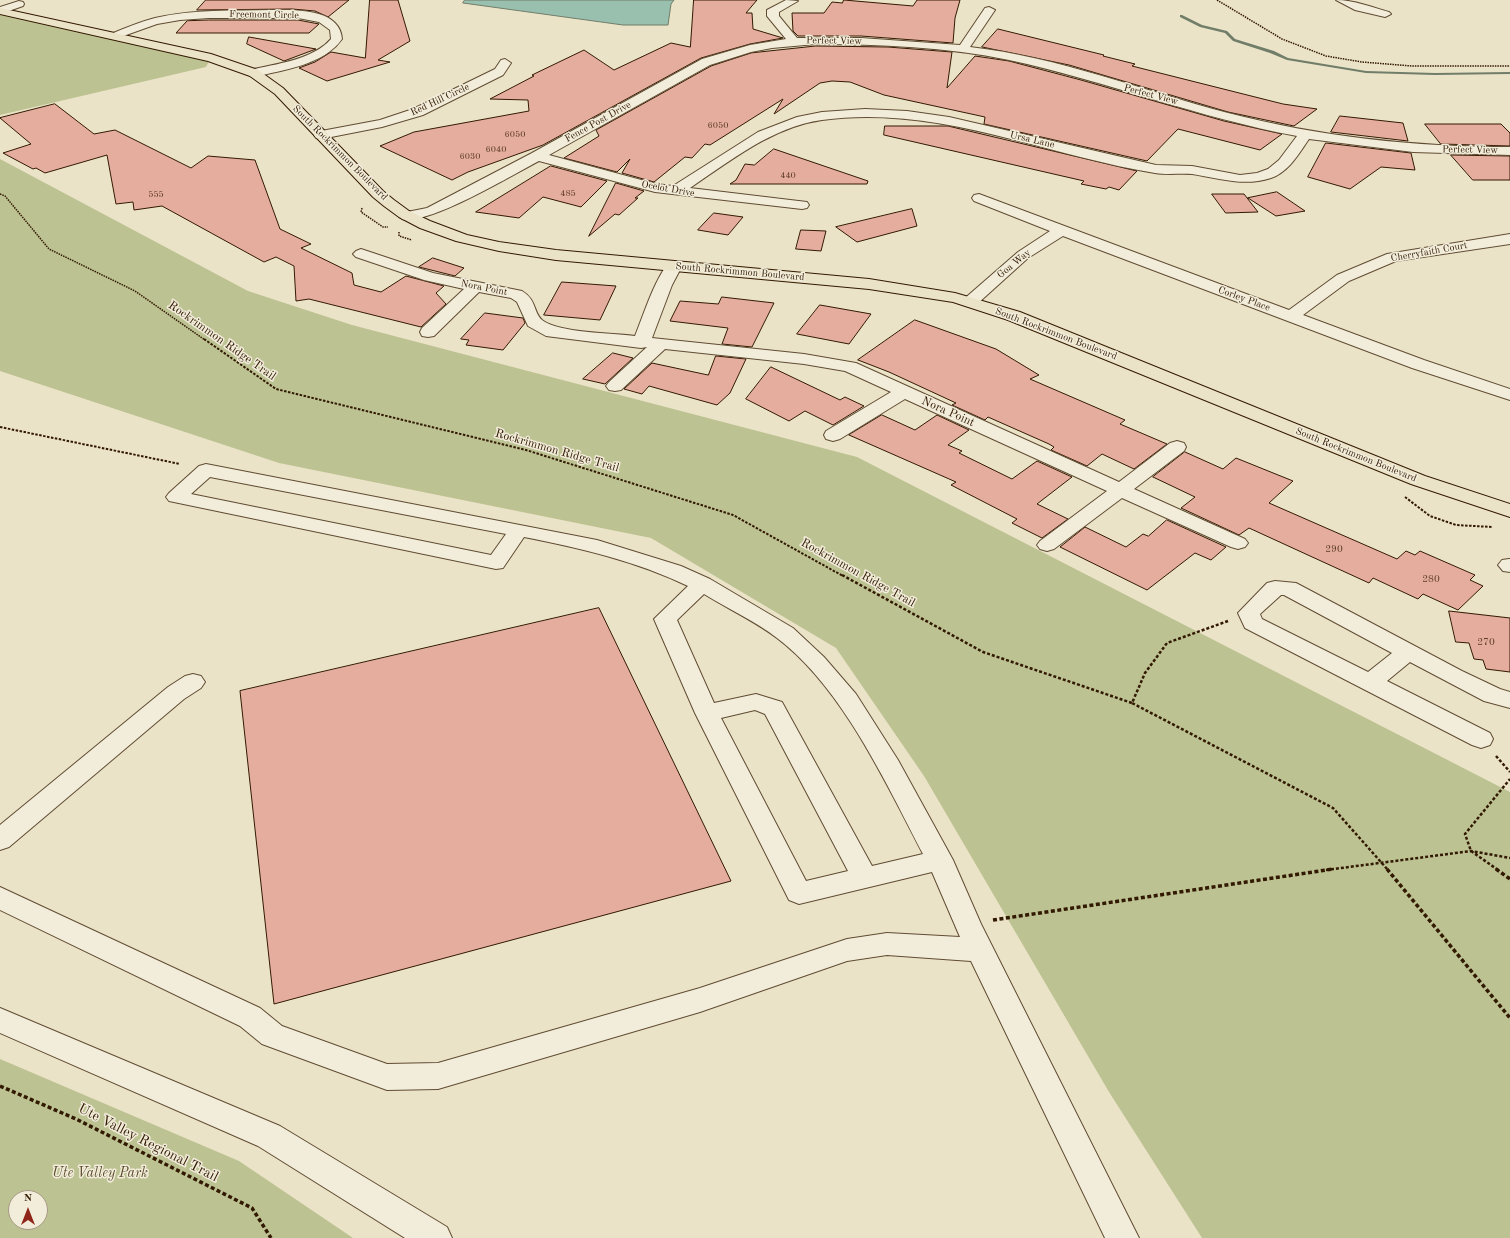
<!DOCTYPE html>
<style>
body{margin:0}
#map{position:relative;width:1510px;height:1238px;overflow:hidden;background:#ebe3c7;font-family:"Old Standard TT",serif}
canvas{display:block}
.north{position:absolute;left:8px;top:1190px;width:40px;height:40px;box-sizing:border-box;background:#f2eddb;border:1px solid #a59884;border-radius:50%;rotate:0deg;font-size:11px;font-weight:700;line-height:16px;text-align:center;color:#321901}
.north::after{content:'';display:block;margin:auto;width:14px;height:18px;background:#8f2418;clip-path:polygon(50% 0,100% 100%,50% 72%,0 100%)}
</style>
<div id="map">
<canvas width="1510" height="1238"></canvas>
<div class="north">N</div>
</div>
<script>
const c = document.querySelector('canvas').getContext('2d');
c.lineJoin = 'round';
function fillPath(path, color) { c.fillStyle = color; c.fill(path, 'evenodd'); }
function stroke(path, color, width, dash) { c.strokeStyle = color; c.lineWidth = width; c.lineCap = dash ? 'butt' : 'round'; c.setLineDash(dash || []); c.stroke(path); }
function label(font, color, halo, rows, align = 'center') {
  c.font = font + ' "Old Standard TT",serif'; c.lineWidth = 3; c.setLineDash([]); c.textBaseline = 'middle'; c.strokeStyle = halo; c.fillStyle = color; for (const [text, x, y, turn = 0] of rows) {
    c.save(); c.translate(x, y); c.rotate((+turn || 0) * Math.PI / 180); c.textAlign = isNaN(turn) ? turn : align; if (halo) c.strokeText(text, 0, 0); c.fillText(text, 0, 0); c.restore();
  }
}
fillPath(new Path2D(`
 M0,10L211,58L206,67L0,115Z
 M0,159L248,291L352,325L857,457L1510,792V1238H1202L1109,1092L924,776L836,648L651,538L279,463L0,371Z
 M0,1059L239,1161L353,1238H0ZM16,1198H40V1222H16Z`), '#bdc292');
const water = new Path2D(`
 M465,0H674L671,4L668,25H623L463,3Z`);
fillPath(water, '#99bfaf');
stroke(water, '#707d69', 1);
fillPath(new Path2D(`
 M1180,15H1182L1202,25L1227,31L1235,39L1274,51L1288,58L1366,71L1435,73L1510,72V74L1435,75L1366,73L1287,60L1270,53L1233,41L1225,33L1200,27L1180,17Z`), '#707d69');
const building = new Path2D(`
 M206,0H349L328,17L315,11L292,9L197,10Z
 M370,0H398L410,41L378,60L390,62L327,81L299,68L315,62L331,52L365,58Z
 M694,0H757L746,13H752L753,29L783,38L750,44L701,58L543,145L468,172L452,180L380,146L414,132L529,111L528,100L490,99L534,76L532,75L584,50L614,70L671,43L690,47Z
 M844,0L913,6L917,0H960L955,18L953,43L861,36H798L793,31L792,13H824L832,2L842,3Z
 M209,20H298L319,24L309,33H176L187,21Z
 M998,29L1104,55L1103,56L1135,64L1132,66L1283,104L1317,109L1294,126L1228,112L1069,65L982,47Z
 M249,37L316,49L284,61L247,44Z
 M816,46L888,47L952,52L947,88L975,56L1009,61L1081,80L1224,121L1282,134L1260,150L1178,129L1147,161L984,124L985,117L884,95L850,82L832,81L820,83L774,114L783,99L710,145L705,144L692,158L685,157L654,182L622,173L630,159L617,172L564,158L599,136L596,130L711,66L751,53Z
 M55,104L94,134L115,130L191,168L208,156L255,160L280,229L311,244L301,248L352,273L354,285L381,292L406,276L444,286L436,293L446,304L421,327L309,299L296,301L294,266L276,257L264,262L162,206L134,210L133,202L116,204L107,155L45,173L36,168L33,169L3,153L31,144L0,118Z
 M1340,116L1403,123L1408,141L1331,132Z
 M1425,124H1501L1510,133V146L1441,144Z
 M885,126H948L1137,171L1119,190L1109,187L1106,189L1081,184L1084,181L884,135Z
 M1326,143L1411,153L1415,170L1381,167L1350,189L1308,177Z
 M774,149L868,181L867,184H730L736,180L745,164L754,165Z
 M1451,155L1510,156V180H1473Z
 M551,166L607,181L581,207L543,197L519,218L476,212Z
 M616,183L644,191L635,198H638L619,215L615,214L589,236Z
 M1277,192L1305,211L1276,216L1248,198Z
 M1212,194H1244L1258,212L1226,213Z
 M912,209L917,226L857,242L836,227Z
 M714,213L743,217L728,235L698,230Z
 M801,230L826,231L821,251L796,249Z
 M433,258L464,268L455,276L419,267Z
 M562,282L616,286L600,320L544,315Z
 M722,297L774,303L752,347L722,344L728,328L670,321L680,301L718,304Z
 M820,305L871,314L849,344L797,334Z
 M485,313L523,318L525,323L503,350L466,345L469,340L461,339Z
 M915,320L996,349L1039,375L1030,379L1125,420L1120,424L1167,444L1134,469L1102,454L1087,466L1051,450L1054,447L1049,444L988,417L985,420L952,405L956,403L889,372L858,360Z
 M613,353L633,358L605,384L583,379Z
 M716,356L746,359L730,393L717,405L649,386L642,394L624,389L652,363L708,375Z
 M771,367L840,400L845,397L864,406L833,425L805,411L789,421L746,399Z
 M882,415L915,430L937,415L969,430L948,445L962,451L959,453L1012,479L1037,461L1072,477L1037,504L1068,519L1042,538L1012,523L1017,519L951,485L956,482L849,435Z
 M1185,452L1223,469L1236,458L1293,481L1269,503L1397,559L1406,551L1415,555L1420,551L1475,575L1470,580L1483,586L1458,610L1423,594L1418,599L1373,578L1369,583L1249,528L1239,535L1181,508L1195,497L1153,477Z
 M1167,520L1226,547L1211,560L1195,553L1147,590L1060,547L1085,527L1126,547L1143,534L1148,536Z
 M599,608L731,881L274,1004L240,691Z
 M1449,611L1510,618V672L1486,669L1483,660L1474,659L1469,643L1456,642Z`);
fillPath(building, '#e5ad9d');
stroke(building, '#321901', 1);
const minor = new Path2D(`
 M786,0L798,1L779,12V16L797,38H861L960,45L985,8L989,7L995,10L970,47C1059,57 1143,91 1228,113C1321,137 1415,147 1510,147V155L1413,152L1309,139C1299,153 1289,172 1271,178C1243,187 1219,178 1192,174C1180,173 1168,175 1155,173C1045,155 936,104 822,120C772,127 730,161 690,188L807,202L809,205L807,208L802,209L655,192L539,161C512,175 428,226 402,219L400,216L402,213L427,208L532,153L702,59L750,45L786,39L767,16V10ZM816,44C879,44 947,47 1009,60C1106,81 1199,118 1297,136L1279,160L1268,169L1257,173L1240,175L1192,166L1156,165L949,117L907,111L865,109L822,112L797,117L758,132L673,186L656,184L549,155L710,65L751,52L772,48Z
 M1336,0C1354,0 1371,7 1389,12L1391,14L1385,17L1355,10Z
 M19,1L23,2L24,4L23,6L0,14V7Z
 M272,10C295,10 340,8 342,39C324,65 283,70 254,77L250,76L248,73L250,70C275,64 313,60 331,39L330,30L319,22L298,18H209L180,20L157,24L115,39L109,36L111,34C125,28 140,22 155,18C193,9 233,11 272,10Z
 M505,59L511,63L503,75L423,115L382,127L321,139L316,138L314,135L316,132L380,120L413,109L495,69L501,60Z
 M979,194L1289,310L1337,275L1387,254L1510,234V244L1396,261L1349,281L1303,315L1424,360L1510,389V400L1412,368L1063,236L1028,258L976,305L970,307L964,305L962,302L964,299L1018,252L1050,231L974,201L972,198L974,195Z
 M361,249L433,273L522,291C537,300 533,312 542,320C558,333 613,333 635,336C645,311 653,284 668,263H680L682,266L672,285L652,338L804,354L856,363L1119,482L1170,443L1177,441L1184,443L1186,447L1184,451L1134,489L1245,539L1248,543L1245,547L1238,549L1231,547L1122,498L1054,549L1047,551L1040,549L1037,545L1040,541L1107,491L905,399L840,439L833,441L826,439L824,435L826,431L891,392L845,371L804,364L665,349L621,390L615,391L609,390L606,386L609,382L647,347L641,348L546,336L528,326L517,302L511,298L479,292L434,336L428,337L422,336L420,332L422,328L464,289L424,280L356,257L353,254L356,251Z
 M206,464L597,540L681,566L710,579L793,628L824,657L856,694L898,760L953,860L981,924L1139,1238H1105L971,961L887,955L847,961L700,1012L438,1089L387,1090L262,1044L240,1026L0,910V887L260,1008L282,1026L387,1064L438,1063L700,988L847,939L887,933L960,937L932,872L799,904L789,900L695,713L654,619L688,586C636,561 580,548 524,537L503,568L496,569L169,501L166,497L169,493L199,466ZM210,477L506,534L491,555L191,494ZM704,594C728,609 755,621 777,638C842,687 886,783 923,854L872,866L782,702L756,694L714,703L677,620ZM755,710L765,714L848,871L806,881L721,718Z
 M1509,559H1510V572L1503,571L1498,565L1502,560Z
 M1275,581L1296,583L1462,671L1500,689L1510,692V708L1484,701L1410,662L1387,681L1490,733L1493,739L1490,745L1481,748L1472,745L1245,628L1238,613L1267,583ZM1281,595H1284L1392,653L1368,672L1262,619L1260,614Z
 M193,674L201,676L205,682L201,688L184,699L9,847L0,850V825L168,687L185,676Z
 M0,1008L280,1126L447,1227L452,1238H405L258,1146L0,1033Z`);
const major = new Path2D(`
 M0,8L211,54L258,70L283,88L383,191L394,200L409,211L430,221L467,235L499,242L556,250L869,279L955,293L1020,312L1425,476L1510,504V517L1411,484L1008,320L953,302L869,289L556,260L499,251L456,241L420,228L399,217L384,206L373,197L275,94L250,76L208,61L0,14Z`);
stroke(minor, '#604c32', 2);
stroke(major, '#321901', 2);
stroke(new Path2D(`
 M1217,0L1282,39L1326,56L1362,62L1412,66H1510
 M0,194L5,196L49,249L135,291L205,340
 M362,208L361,212L383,227H388
 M399,232V236L412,240`), '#321901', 1.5, [1.5, 1]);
stroke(new Path2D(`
 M204,339L276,389L526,450L733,515L843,576
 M0,427L180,464
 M1405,497L1430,516L1456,525L1492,527`), '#321901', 2, [2.5, 1.5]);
stroke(new Path2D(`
 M842,575L983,652L1132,703
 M1228,621L1167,643L1145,673L1132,703L1333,808L1388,870
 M1496,756L1510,772
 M1326,870L1471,851L1510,858
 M1498,870L1471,851L1465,834L1510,779`), '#321901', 2.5, [3, 2]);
stroke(new Path2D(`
 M1387,869L1510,1018
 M1496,869L1510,879
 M993,920L1333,869
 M0,1086L76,1119L252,1208L271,1238`), '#321901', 3.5, [4, 2.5]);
fillPath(minor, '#f2eddb');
fillPath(major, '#ebe3c7');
label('9px', '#5f3e28', null, [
 ["6050",718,126],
 ["6050",515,135],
 ["6040",496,150],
 ["6030",470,157],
 ["440",788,176],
 ["485",568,194],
 ["555",156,195]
]);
label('10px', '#321901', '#f2eddb', [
 ["Freemont Circle",264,15,1],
 ["Perfect View",834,41,1],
 ["Perfect View",1151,95,15],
 ["Red Hill Circle",440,100,-25],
 ["Fence Post Drive",598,122,-29],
 ["Ursa Lane",1032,140,13],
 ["Perfect View",1470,150,1],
 ["South Rockrimmon Boulevard",340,153,45],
 ["Ocelot Drive",668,189,10],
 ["Cherryfaith Court",1429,252,-10],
 ["Goa Way",1014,264,-39],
 ["South Rockrimmon Boulevard",740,272,5],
 ["Nora Point",484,288,11],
 ["Corley Place",1244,299,20],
 ["South Rockrimmon Boulevard",1056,334,21],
 ["South Rockrimmon Boulevard",1356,455,22]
]);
label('10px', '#5f3e28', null, [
 ["290",1334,549],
 ["280",1431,579],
 ["270",1486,642]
]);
label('12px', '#321901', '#f2eddb', [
 ["Rockrimmon Ridge Trail",222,341,35],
 ["Nora Point",948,412,24],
 ["Rockrimmon Ridge Trail",557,451,16],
 ["Rockrimmon Ridge Trail",858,573,29]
]);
label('14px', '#321901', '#f2eddb', [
 ["Ute Valley Regional Trail",148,1143,27]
]);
label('italic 14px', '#5c4c2c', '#f2eddb', [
 ["Ute Valley Park",100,1173]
]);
</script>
